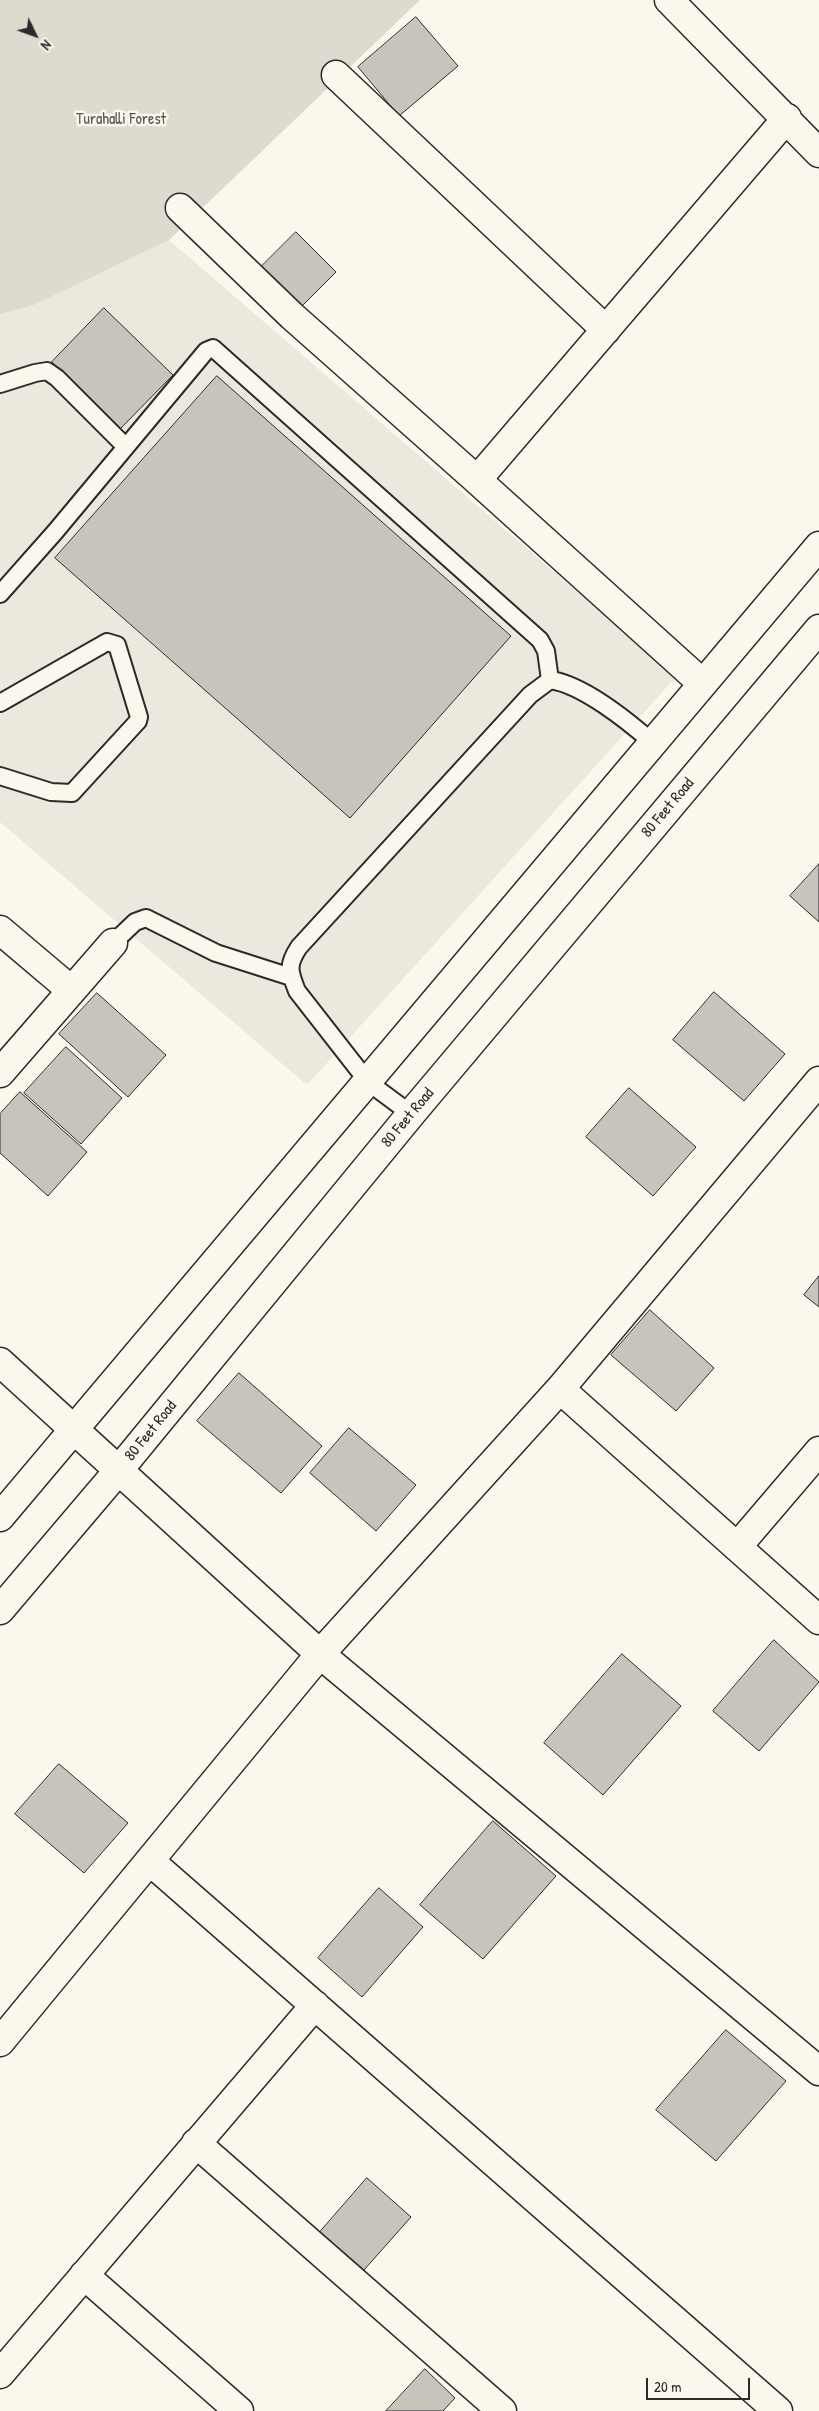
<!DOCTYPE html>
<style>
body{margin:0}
#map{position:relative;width:819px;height:2411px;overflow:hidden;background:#fbf7ec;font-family:"Patrick Hand",sans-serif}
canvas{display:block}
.north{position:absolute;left:10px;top:10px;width:50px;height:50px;-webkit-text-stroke:4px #fbf7ec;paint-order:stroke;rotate:132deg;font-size:14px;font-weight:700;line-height:20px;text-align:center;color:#2b2b2b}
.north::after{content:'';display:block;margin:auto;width:18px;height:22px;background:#2b2b2b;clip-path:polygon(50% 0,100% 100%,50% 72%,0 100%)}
.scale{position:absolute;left:646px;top:2378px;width:104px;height:22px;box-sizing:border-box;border:2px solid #2b2b2b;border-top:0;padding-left:6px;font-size:15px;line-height:18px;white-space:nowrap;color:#2b2b2b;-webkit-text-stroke:4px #fbf7ec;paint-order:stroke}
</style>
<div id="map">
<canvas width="819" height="2411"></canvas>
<div class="north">N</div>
<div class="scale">20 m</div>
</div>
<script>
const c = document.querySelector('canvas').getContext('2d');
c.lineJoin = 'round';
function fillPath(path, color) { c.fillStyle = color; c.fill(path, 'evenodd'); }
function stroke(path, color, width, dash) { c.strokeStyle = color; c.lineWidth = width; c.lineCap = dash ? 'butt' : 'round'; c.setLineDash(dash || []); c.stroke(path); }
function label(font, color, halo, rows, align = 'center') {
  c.font = font + ' "Patrick Hand",sans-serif'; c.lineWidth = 5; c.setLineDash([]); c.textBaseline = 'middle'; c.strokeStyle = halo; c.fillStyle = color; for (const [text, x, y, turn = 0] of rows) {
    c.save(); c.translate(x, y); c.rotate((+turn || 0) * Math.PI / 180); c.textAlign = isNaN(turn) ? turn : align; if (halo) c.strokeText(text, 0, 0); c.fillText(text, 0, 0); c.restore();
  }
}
fillPath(new Path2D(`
 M169,240L676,677L307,1085L0,822V314L34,305Z`), '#ebe8de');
fillPath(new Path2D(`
 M0,0H420L169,240L34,305L0,314Z`), '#dddad0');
const building = new Path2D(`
 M416,17L458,66L399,116L358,67Z
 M296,232L336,272L292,316L252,276Z
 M104,308L173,375L120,429L52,362Z
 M217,376L511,636L350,818L55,558Z
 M819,864V922L790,896Z
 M714,992L785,1054L744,1101L673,1040Z
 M97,993L166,1055L128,1097L59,1034Z
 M66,1047L122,1098L81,1144L24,1093Z
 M629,1088L696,1147L653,1196L586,1137Z
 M20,1092L87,1152L48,1196L0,1153V1114Z
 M819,1276V1307L804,1295Z
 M650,1310L714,1368L676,1411L611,1355Z
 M239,1373L322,1446L281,1493L197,1421Z
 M349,1428L416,1485L376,1531L310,1473Z
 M774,1640L819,1682L759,1751L713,1711Z
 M622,1654L681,1706L603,1795L544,1743Z
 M59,1764L128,1823L84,1873L15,1814Z
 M493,1821L556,1876L483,1959L420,1905Z
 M379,1888L423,1927L362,1997L318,1958Z
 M726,2030L786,2081L716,2161L656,2110Z
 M367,2178L411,2217L364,2270L320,2232Z
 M425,2369L455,2398L443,2411H386Z`);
fillPath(building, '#c7c4bc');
stroke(building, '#2b2b2b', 1);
const service = new Path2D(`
 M0,384L35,373L47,371L57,378L126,447
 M0,594L55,532L206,351L213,348L540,640L546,651L550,680
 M0,703L107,642L117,645L139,717L138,721L72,793L51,792L0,776
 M113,943L135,922L146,918L216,953L291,977
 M411,1114L368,1082L297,991C289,971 287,965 299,947L530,695L550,680C582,684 629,722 653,743`);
const minor = new Path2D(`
 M669,0L819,153
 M336,75L606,330
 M180,208L292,316L477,480
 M702,683L477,480L787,118
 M0,930L71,990
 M0,1073L113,943
 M0,1362L320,1654L819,2071
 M560,1389L819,1620
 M737,1547L819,1451
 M151,1862L778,2411
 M0,2042L320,1654L560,1389L819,1081
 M196,2143L502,2411
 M84,2275L239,2411
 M0,2374L315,2005`);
const secondary = new Path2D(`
 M0,1517L819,546
 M0,1610L118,1471L411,1114L819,629`);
stroke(service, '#2b2b2b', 20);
stroke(minor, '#2b2b2b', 31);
stroke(secondary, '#2b2b2b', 31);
stroke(service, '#fbf7ec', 16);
stroke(minor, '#fbf7ec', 28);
stroke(secondary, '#fbf7ec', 28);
label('16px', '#585754', '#fbf7ec', [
 ["Turahalli Forest",121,120]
]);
label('16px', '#2b2b2b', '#fbf7ec', [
 ["80 Feet Road",668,808,-50],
 ["80 Feet Road",408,1118,-50],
 ["80 Feet Road",151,1431,-51]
]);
</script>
